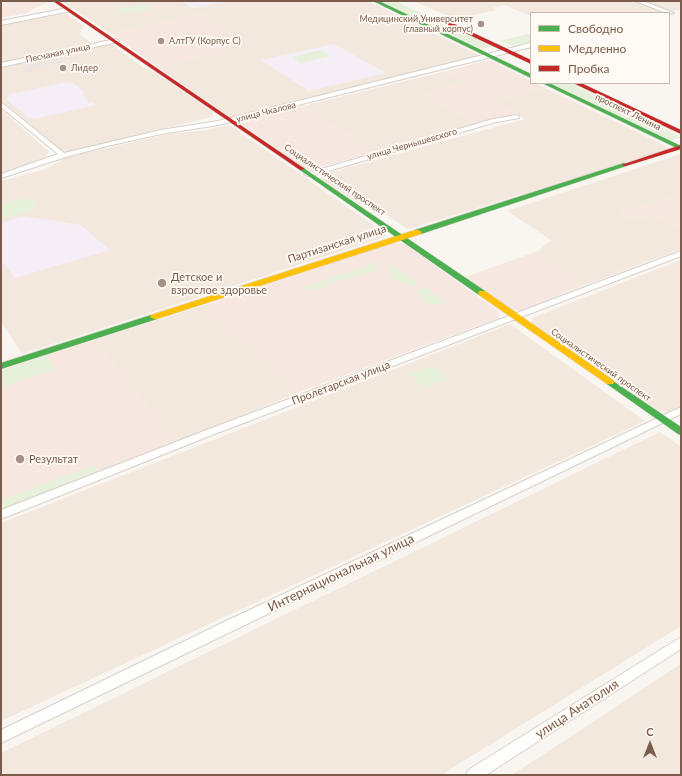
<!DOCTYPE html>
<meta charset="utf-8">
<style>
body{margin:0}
#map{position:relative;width:682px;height:776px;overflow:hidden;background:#f9f5f0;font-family:Lato,sans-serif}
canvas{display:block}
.frame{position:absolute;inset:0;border:2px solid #7a5c4d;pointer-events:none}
.legend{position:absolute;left:530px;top:12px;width:140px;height:72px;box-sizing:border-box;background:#fffaf3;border:1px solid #cabbb1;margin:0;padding:5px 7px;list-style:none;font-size:12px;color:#7a5c4d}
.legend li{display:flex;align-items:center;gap:8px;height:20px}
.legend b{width:20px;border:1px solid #cabbb1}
.north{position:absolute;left:630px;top:724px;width:40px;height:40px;-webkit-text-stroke:3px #fffaf3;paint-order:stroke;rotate:0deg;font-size:11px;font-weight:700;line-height:16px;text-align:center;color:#7a5c4d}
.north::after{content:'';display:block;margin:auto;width:14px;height:18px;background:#7a5c4d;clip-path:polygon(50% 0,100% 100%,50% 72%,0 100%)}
</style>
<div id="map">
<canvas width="682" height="776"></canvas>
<div class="frame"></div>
<ul class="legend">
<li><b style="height:5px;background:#4caf50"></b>Свободно</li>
<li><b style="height:5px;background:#ffc107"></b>Медленно</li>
<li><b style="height:5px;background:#c62828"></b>Пробка</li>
</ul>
<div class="north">С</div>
</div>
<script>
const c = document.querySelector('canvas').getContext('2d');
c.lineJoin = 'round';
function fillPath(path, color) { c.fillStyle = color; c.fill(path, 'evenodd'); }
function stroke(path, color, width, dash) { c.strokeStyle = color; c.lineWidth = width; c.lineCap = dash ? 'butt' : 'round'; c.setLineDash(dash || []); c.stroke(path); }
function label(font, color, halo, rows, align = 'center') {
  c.font = font + ' Lato,sans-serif'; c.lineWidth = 3.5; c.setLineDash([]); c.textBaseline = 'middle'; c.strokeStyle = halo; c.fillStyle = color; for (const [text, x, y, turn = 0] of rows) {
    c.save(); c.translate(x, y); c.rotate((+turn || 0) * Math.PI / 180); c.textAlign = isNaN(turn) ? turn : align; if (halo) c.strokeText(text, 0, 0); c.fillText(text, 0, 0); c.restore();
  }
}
fillPath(new Path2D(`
 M62,1H368L478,55L477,57L236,117H229L158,67L226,52L206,38L236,31L202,14L110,33Z
 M414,1H681V9L665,13H531V16L505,5L492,8L497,10L454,19Z
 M61,13L67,14L84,26L79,34L91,43L90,45L1,63V25Z
 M107,45H113L144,68L154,72L214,113L211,117L69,152L62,151L1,100V67Z
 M446,71L467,82L423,93L476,124L375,152L304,106Z
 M545,88L666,146V150L408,229L366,202L359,204L321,179L324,174L525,119L495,101Z
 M1,109L49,152L45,157L1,175Z
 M224,126H231L383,232L385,237L22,354L1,321V181L46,169L67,157L164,135L207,130Z
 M681,154V198H666L619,213L632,220L653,214L681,228V249L580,287L538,251L551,240L507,211Z
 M681,260V406L669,412L657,410L531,325L532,318Z
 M206,305L297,393L177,442L94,340Z
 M510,324L645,421L1,721V523Z
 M660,432L681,447V626L441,775H1V753Z
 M681,664V775H512Z`), '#f2e8de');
fillPath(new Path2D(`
 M1,1H45L48,3L35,8L27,13L1,18Z
 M202,14L237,31L207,38L226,52L158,67L110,33Z
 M485,61H491L531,81V83H535L545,88L495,101L517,114L476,124L423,93L466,82L446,71Z
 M304,106L375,152L314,169H306L241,124L242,120Z
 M666,198H681V228L653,214L632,220L619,213Z
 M393,243L405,244L499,312V318L297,393L206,305Z
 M538,251L580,287L521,311L511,310L465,277Z
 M94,340L177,442L1,509V370Z`), '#f6e8e1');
fillPath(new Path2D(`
 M61,58L66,62L32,69L34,71L26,73L21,68L27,67L25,65Z`), '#ede5e0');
fillPath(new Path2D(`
 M181,1H231L192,8Z
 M334,44L386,73L309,91L260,60Z
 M67,82L73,83L85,92L83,93L85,95H83L88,99L86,100L88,102L86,103L93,102L97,105L34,119L28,117L7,100L8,96L11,94Z
 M25,216L81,225L110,250L15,278L4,264H1V223Z`), '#f6eef6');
fillPath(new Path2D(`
 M380,1H395L492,46L480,49Z
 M145,4L152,9L123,14L117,9Z
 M531,33V42L512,46L499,41Z
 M321,50L331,56L301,63L291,57Z
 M551,83H569L681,137L670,141Z
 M26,198L32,199L38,205L35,209L1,219V205Z
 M378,262L375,271C358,279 336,276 323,290L302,288Z
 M391,264L420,284L412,287L404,282L393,280L388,273Z
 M425,287L446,303L441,305L424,303L416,290Z
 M46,356L55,369L1,387V371Z
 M432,365L448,379L424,388L408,374Z
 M94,465L99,471L1,509V500Z`), '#e7f0db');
const street = new Path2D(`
 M635,1H643L674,13L669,14Z
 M68,8L70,9V11L1,25V21Z
 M116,39L119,41L118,42L1,67V63Z
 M531,43V47L218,125L161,134L107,146L66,157L1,178V174L58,154L1,107V102L64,153L161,130L218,121Z
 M517,115L519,116V118L496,122L311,176H308L304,174L493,119Z
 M681,251V256L212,435L1,519V510L204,431Z
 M681,407V414L1,743V730L224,622Z
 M681,637V649L486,775H466L468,770Z`);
const fast = new Path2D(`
 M373,1H379L531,74V78Z
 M542,83H549L681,146V150Z
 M624,163L627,165L626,166L421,234H418L414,232L415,230Z
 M302,167L485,291L486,293L485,295H479L300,170V168Z
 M151,315H154L158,317L157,319L1,369V363Z
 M610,379L681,427V435L678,434L607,384L606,382L607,380Z`);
const slow = new Path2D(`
 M415,230H418L422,232L421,234L157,319H154L150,317L151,315Z
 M479,291H485L613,380L614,382L613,384H607L479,295L478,293Z`);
const jam = new Path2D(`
 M53,1H58L305,169L300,170Z
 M444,21H448L531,60V64L444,23Z
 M573,83H581L681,130V134Z
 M681,145V149L626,166L621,165Z`);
stroke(street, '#d7d1cb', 2);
stroke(fast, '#d9d2cb', 1);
stroke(slow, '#d9d2cb', 1);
stroke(jam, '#d9d2cb', 1);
fillPath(street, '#fefefd');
fillPath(fast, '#4caf50');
fillPath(slow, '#ffc107');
fillPath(jam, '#c62828');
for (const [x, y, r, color] of [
 [481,24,4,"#a69286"],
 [161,41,4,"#a69286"],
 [63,68,4,"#a69286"],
 [162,283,5,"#a69286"],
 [20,459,5,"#a69286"]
]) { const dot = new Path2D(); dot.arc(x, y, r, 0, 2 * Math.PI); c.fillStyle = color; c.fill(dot); stroke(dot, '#fffaf3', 1.5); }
label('9px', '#7a5c4d', '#fffaf3', [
 ["Медицинский Университет",473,19,"right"],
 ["(главный корпус)",473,29,"right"],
 ["АлтГУ (Корпус С)",169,41],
 ["Лидер",71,68]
], 'left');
label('9px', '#7a5c4d', '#fffaf3', [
 ["Песчаная улица",58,53,-12],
 ["улица Чкалова",266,112,-14],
 ["проспект Ленина",628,112,26],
 ["улица Чернышевского",412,144,-16],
 ["Социалистический проспект",335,180,34],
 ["Социалистический проспект",601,365,35]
]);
label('11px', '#7a5c4d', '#fffaf3', [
 ["Партизанская улица",337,244,-18],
 ["Пролетарская улица",341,383,-21]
]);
label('11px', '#7a5c4d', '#fffaf3', [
 ["Детское и",171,277],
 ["взрослое здоровье",171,290],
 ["Результат",29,459]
], 'left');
label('13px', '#7a5c4d', '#fffaf3', [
 ["Интернациональная улица",341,573,-26],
 ["улица Анатолия",577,709,-33]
]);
</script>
